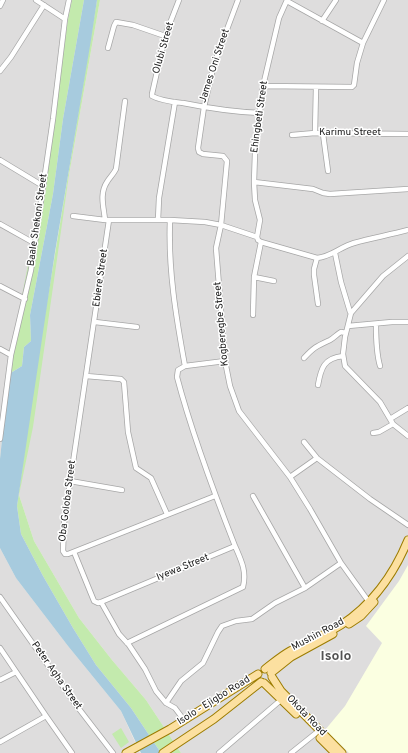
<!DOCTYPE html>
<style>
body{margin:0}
canvas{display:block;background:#f1efe7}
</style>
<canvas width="408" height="753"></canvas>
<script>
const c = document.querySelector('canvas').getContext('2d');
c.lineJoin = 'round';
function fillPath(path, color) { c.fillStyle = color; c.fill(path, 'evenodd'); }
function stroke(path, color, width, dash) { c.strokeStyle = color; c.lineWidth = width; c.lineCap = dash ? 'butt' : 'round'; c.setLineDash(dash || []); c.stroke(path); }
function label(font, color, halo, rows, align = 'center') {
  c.font = font + ' Overpass,sans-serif'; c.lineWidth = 3; c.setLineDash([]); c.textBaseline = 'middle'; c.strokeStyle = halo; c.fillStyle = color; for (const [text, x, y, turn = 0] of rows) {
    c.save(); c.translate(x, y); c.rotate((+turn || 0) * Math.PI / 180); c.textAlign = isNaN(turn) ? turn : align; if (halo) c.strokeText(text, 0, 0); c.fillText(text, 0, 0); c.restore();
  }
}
fillPath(new Path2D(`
 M0,0H72L68,19L43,188L9,374L0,459Z
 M100,0H408V753H181L146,700L112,660L79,618L34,541L19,495L69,175Z
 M0,548L16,578L68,646L121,711L140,753H0Z`), '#dedddd');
fillPath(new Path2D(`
 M408,565V753H349L325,730L345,706L382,643L366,626L399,581Z`), '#fbffe1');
fillPath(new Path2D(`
 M72,0H84L63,119L53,194L30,315L31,341L24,347L22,366L9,374L13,342L43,188L68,19Z
 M97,0H100L69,175L33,427L19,495L34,541L79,618L112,660L146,700L181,753H161L131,708L96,665L73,628L43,576L21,534L17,506L34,381Z
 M121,728L129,742L121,748L112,734Z`), '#c3eaad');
fillPath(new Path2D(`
 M84,0H97L91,40L55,252L17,506L21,534L43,576L73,628L96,665L131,708L161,753H141L121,711L68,646L16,578L0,548V459L9,374L22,366L24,347L31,341L30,315L53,194L63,119Z`), '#a7cbde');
const minor = new Path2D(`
 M36,0L65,19
 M179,0L165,36L152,94V96C161,101 173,102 183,103C208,108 234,112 260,113
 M238,0L214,64L204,107L198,148L199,152L203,154L223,156L227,161L221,225L216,248L225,361L230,386L239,411L290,477L310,509L341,563L369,602
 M287,1L363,43
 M0,6L3,0
 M322,21L336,0
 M108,48L114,26L116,22L133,25L165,36
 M0,71L11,57L44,5
 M263,86L352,87L354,85L357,63L363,43L384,0
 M315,133L316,87
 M323,134L328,171
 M292,135L315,133L408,134
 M0,160L43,186
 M254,182L313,189L323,193L330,194L408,189
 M73,216L105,220H170L205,222L221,225L257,237L258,240L261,242L317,258C331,257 340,247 354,243C371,238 390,235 408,230
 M105,220C104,208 99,194 107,182C110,177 113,175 116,169L125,101
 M109,220L64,523L63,551L65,554H68L215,496
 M158,220L159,198L175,102
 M170,220C168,269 176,317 185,366L178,370L177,377C192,434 213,490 235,546L101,602L119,634L129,645L145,669L156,691L166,703L175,708L184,720
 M0,224L34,243
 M257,237L260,220L255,200L254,182L255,153L263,86L279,18L287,0
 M335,253L341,282L350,312L351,313L345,337L343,354L345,366L380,402L393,424L408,436
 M317,258L314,269V275L318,304
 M254,277L274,281
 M0,286L25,299
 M351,313L383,276L408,256
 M253,315L254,277L261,242
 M95,322L137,327
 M376,324C376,338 376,352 380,366
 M348,326L392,322H408
 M0,349L11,355
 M304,358C314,347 317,346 330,340C334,338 337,334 341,332L346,333
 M185,366L225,361
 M86,376L121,379L124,382L128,432L136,468L151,478L167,514
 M318,385C321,368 324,358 343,356
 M390,419L408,408
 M373,433L379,432L393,424
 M0,439L11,355L31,270L53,119L65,19L69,0
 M304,442L317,458L370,499L408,525
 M290,477L317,458
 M70,481L122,490
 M253,496L305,588
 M74,552L94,601L98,603L101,602
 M0,597L76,705L113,753
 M127,643L243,587C247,571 241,560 235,546
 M0,648L46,716
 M0,680L16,672
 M166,703L181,681L203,663L218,632L222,626L236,621L252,619L275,603L305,588L341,563
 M0,742L46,716L72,753
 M219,753L282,699
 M291,753L316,733`);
const primary = new Path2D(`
 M349,624L361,616L374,602
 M265,669C273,663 281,656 290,651C307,642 325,635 341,625C373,604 394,574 408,540
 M271,673L291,657L333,634
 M272,677L281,691L342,753
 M264,683L296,714
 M320,738L335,753
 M126,753L170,729L258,674
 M163,753L214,719L261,682`);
stroke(minor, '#a7a7a7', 6);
stroke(primary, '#9c7c00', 9);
stroke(minor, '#fff', 4.5);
stroke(primary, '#fce0a0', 7);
label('10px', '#202020', '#fff', [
 ["Olubi Street",164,48,-74],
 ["James Oni Street",215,66,-72],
 ["Ehingbeti Street",260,117,-82],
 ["Karimu Street",350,133],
 ["Baale Shekoni Street",38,220,-82],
 ["Ebiere Street",101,278,-82],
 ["Kogberegbe Street",222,324,-95],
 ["Oba Goloba Street",68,501,-83],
 ["Iyewa Street",183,568,-22],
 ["Mushin Road",318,635,-28],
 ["Peter Agha Street",56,676,55],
 ["Isolo - Ejigbo Road",214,701,-32],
 ["Okota Road",306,716,46]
]);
label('bold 14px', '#535353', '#fff', [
 ["Isolo",336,657]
]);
</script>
